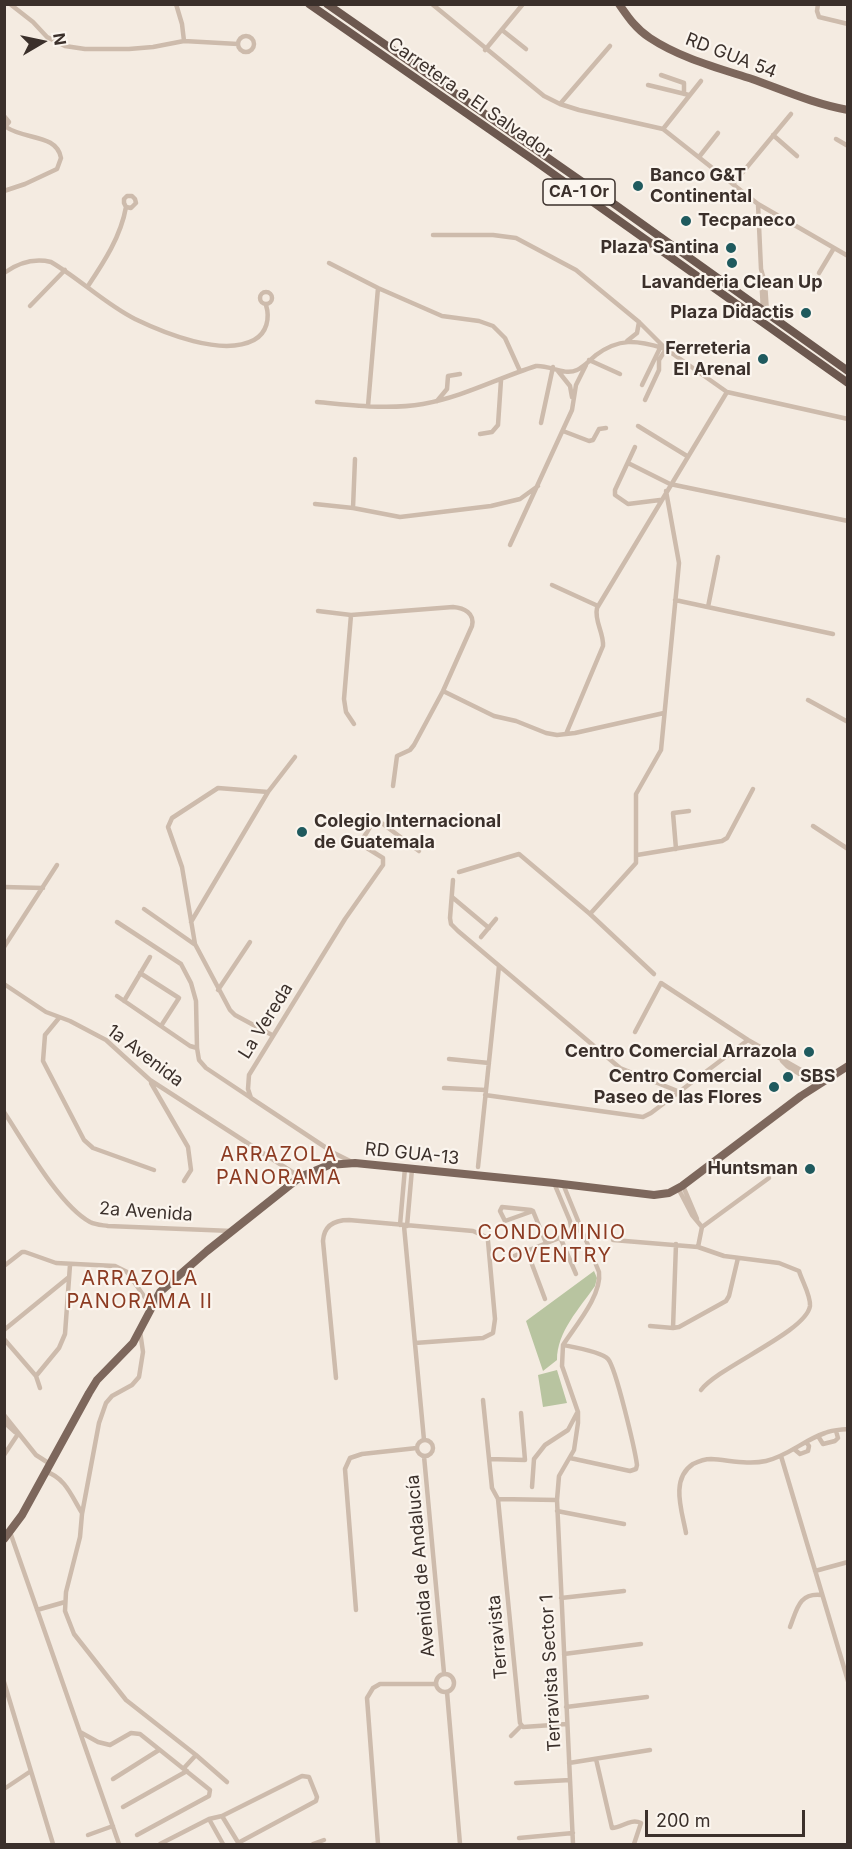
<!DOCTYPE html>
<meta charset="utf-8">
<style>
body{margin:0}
#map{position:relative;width:852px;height:1849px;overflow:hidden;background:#f4ebe1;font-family:Inter,sans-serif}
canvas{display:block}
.frame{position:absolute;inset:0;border:6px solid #3b302b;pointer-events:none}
.north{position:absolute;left:12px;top:12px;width:60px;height:60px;-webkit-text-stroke:4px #fbf5ee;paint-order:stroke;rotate:81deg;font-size:16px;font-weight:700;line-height:24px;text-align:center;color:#3b302b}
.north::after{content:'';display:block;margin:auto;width:21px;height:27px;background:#3b302b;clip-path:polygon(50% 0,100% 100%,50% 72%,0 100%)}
.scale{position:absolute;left:645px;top:1810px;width:160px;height:27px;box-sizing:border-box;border:3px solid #3b302b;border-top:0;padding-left:8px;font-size:18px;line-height:21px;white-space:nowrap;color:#3b302b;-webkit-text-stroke:4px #fbf5ee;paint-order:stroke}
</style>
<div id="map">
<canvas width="852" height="1849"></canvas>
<div class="frame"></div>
<div class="north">N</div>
<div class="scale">200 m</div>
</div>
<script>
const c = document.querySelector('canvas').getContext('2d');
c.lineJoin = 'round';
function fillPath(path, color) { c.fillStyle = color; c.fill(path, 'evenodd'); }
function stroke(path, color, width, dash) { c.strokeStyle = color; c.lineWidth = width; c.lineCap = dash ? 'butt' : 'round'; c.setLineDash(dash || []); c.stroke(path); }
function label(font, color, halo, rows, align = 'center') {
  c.font = font + ' Inter,sans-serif'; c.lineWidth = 4.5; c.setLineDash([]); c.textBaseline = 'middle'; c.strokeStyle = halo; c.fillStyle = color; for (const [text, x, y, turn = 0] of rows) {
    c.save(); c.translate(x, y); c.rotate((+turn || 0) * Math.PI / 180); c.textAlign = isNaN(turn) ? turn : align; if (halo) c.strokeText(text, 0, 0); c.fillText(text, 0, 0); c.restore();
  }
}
fillPath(new Path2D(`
 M594,1271L597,1278L595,1286C579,1309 557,1332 557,1360L543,1371L526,1321Z
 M557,1370L567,1403L543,1407L538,1375Z`), '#b8c4a0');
stroke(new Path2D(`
 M10,4L33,22L47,37L65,46L85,49H129L153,47L184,41L238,44
 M176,4L182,24L184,41
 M432,4L544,96L560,104L579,110L663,129L758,204L848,256
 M818,4L817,11L819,17L848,24
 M502,30L526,49
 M238 44a8 8 0 1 1 16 0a8 8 0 1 1-16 0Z
 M485,50L523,4
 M661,75L684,83V94
 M648,85L689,95
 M560,104L610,46
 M4,116L9,122L4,128
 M663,129L701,81
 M773,135L797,156
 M836,139L848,146
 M699,157L718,133
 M733,184L791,114
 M4,191L25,184L57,169L61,158C57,134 25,140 6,127
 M758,204L761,269L765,283L767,313
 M433,235H493L516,238L576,270L639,322L666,349L727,392L848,419
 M329,263L378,288L442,316L479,321L493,326L505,338L520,371
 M4,273C18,263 34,258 51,262C80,279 105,304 135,319C164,333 222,357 254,340C267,333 270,318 266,305
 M819,273L834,248
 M761,275L763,310
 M88,286C104,262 121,236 126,207L124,203V199L127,196H132L135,199L136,203L131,208L126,207
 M260 298a6 6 0 1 1 12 0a6 6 0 1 1-12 0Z
 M30,306L65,270
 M627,341L637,333L639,322
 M589,360L620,374
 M558,371L570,386L572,397
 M642,385L660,348
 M645,400L659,370V360L666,349
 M437,401L447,389L448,376L460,374
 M317,402C352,405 388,410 423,404C463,397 498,378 536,366C550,365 564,376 577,370C584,367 590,360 596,355C619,338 636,340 663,348
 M368,406L378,288
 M541,423L553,367
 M638,426L687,456
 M563,431L589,441L593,440L599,429L606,428
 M480,434L492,432L498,425L501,380
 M635,447L615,490V495L628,504L660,500
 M628,463L670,484L848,521
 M315,504L353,508L400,517L491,506L520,499L538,486
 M353,508L355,459
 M510,545L572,410L576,385L586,365
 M552,585L598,606
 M675,600L833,634
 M708,607L718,557
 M318,611L351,615L453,607C464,608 475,613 472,626L443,691L414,745L410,750L397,756L393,786
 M351,615L344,699L346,712L354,724
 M443,691L494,716L516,721L546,733L557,735L575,733L664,713
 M808,700L848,722
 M566,734L603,646C604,633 594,621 597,608L727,392
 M268,792L218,788L172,818L168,827L182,867L195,944L230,1010L235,1015L272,1035
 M813,826L848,849
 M676,849L673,813L689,811
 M637,855L722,841L727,838L753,789
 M459,872L519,854L590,914L654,974
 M453,880L450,918L451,924L458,931L620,1068L680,1092
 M4,887L43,888
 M452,897L489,928
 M144,909L194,944
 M590,914L636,863V794L661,750L679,563L666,491
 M117,922L181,964L191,983L196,1001L197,1048L199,1060L206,1068L251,1098
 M191,922L268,792L295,757
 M481,937L496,919
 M4,947L57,865
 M140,973L179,998L161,1026
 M4,984L46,1012L70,1021L106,1040L150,1080L300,1177
 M218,990L250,942
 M117,996L190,1046L197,1048
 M124,1001L150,957
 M59,1018L45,1035L43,1061L84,1140L93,1148L154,1170
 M635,1032L661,983L748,1040L822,1082
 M449,1059L489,1063
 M782,1061L787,1066L817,1085
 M151,1083L188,1147L191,1170L184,1181
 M444,1088L486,1090
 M485,1095L643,1117L651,1113L748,1040
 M4,1112C24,1142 59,1205 90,1222C96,1225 102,1225 108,1226L232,1231
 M352,1162L334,1153L251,1098L248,1089L249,1075L345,919L383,865V858L362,845L361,842L373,822L379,821L419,851
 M478,1167L499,966
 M554,1183L570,1221L572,1233
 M563,1184L599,1272C602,1295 576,1325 563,1345L562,1366L578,1412V1423L574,1450L559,1476L557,1500L573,1844
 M683,1186L697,1219
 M678,1188L692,1215L702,1227
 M502,1207L531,1210L533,1211L505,1221L500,1211Z
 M533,1211L546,1243
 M400,1225L405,1168
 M404,1226L424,1440
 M407,1226L412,1169
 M560,1237L576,1274
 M613,1240L698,1247L724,1256L779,1263L799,1271C802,1281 811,1296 810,1306C806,1332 718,1367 701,1390
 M698,1247L702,1227L769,1178
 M527,1251L545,1299
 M514,1256L582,1229
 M4,1266L22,1252H25L56,1263L115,1266L127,1272L151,1306
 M650,1326L673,1328L679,1327L726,1301L729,1296L738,1258
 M673,1328L676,1244
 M4,1330L69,1277
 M140,1331L143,1352L139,1377L132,1385L112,1396L106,1403L99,1423L82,1514L80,1537L66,1592L65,1611L74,1634L126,1700L196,1755L227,1782
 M4,1339L36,1376L40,1388
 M563,1345C573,1347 602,1352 608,1359C616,1368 635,1450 637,1465L636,1469L630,1471L570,1458
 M36,1376L59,1348L65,1334L70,1265
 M336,1378L323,1241C324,1225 335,1220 349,1220L473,1231L486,1237L488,1241L495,1319L493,1333L483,1338L415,1343
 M483,1400L492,1488L498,1499L520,1723L523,1727L567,1724
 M4,1415L36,1455L50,1464
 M4,1422L15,1432
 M818,1436L823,1444L835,1441L838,1438L836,1431
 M417 1448a8 8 0 1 1 16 0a8 8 0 1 1-16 0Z
 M794,1449L800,1454L808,1451L809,1446L806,1442
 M4,1455L18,1434
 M424,1456L444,1673
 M781,1456L848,1681
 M489,1459L525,1460L521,1413
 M46,1472C65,1477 72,1497 82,1513
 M532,1487L534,1459L545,1445L568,1430L577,1413
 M498,1499L557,1500
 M557,1511L624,1524
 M10,1532L119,1844
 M686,1533C682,1511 670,1479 693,1464C699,1461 704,1459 711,1459C729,1460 748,1465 766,1461C788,1456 804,1440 825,1433C832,1430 840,1430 848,1429
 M815,1571L848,1562
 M561,1598L624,1591
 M37,1610L65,1602
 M356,1610L345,1469L350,1458L362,1454L417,1448
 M790,1627C797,1609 799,1592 822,1595
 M564,1654L641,1644
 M436 1683a9 9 0 1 1 18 0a9 9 0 1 1-18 0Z
 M4,1682L53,1844
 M447,1692L460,1844
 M566,1707L647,1697
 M80,1732L98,1742L110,1745L131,1733L140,1734L210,1790L209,1796L137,1835
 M511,1736L521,1726
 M596,1759L612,1828C622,1828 630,1818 641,1823L634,1844
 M569,1763L650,1750
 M184,1768L196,1755
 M113,1779L159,1750
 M516,1783L570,1780
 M4,1789L31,1771
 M123,1807L187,1771
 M222,1816L239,1844
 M209,1819L223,1844
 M88,1835L113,1826
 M519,1838L573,1833
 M160,1844L209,1819L222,1816L302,1776L309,1777L317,1797L316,1801L238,1843
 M313,1844L324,1840
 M378,1844L367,1698L373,1688L380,1684H436`), '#cdbbac', 4.5);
stroke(new Path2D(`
 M619,4C628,17 636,29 650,38C680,58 718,68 752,79C783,90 814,104 848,110
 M4,1539L22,1515L89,1393L97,1380L133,1343L160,1292L207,1251L300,1177L329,1165L355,1163L554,1183L654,1195L669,1193L682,1186L801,1096L848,1066`), '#7d675c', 8);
stroke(new Path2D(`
 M309,4L535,161L848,383
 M327,4L617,206L848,371`), '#6c584f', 8);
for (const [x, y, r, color] of [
 [638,186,6,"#1f5a5e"],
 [686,221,6,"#1f5a5e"],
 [731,248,6,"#1f5a5e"],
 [732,263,6,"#1f5a5e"],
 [806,313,6,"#1f5a5e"],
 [763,359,6,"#1f5a5e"],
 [302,832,6,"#1f5a5e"],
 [809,1052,6,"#1f5a5e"],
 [788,1077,6,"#1f5a5e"],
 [774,1087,6,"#1f5a5e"],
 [810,1169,6,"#1f5a5e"]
]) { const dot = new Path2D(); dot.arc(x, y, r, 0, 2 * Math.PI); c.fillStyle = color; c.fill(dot); stroke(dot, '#fbf5ee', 2); }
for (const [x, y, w] of [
 [579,192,72]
]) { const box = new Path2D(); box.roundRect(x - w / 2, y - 13, w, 26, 4.5); c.fillStyle = '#fbf5ee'; c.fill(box); stroke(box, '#3b302b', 1.5); }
label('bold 16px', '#3b302b', null, [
 ["CA-1 Or",579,192]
]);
label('18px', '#3b302b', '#fbf5ee', [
 ["RD GUA 54",731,56,21],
 ["Carretera a El Salvador",470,98,35],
 ["La Vereda",266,1021,-58],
 ["1a Avenida",145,1056,37],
 ["RD GUA-13",412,1154,6],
 ["2a Avenida",146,1212,4],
 ["Avenida de Andalucía",421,1566,-95],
 ["Terravista",498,1637,-95],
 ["Terravista Sector 1",551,1673,-93]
]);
label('bold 18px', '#3b302b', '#fbf5ee', [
 ["Banco G&T",650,176,"left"],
 ["Continental",650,197,"left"],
 ["Tecpaneco",698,221,"left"],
 ["Plaza Santina",719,248],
 ["Lavanderia Clean Up",732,283,"center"],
 ["Plaza Didactis",794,313],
 ["Ferreteria",751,349],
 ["El Arenal",751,370],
 ["Colegio Internacional",314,822,"left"],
 ["de Guatemala",314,843,"left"],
 ["Centro Comercial Arrazola",797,1052],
 ["Centro Comercial",762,1077],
 ["Paseo de las Flores",762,1098],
 ["SBS",800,1077,"left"],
 ["Huntsman",798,1169]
], 'right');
c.letterSpacing = '1.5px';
label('20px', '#8c3b22', '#fbf5ee', [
 ["ARRAZOLA",279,1155],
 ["PANORAMA",279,1178],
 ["CONDOMINIO",552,1233],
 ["COVENTRY",552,1256],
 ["ARRAZOLA",140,1279],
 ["PANORAMA II",140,1302]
]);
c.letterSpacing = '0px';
</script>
